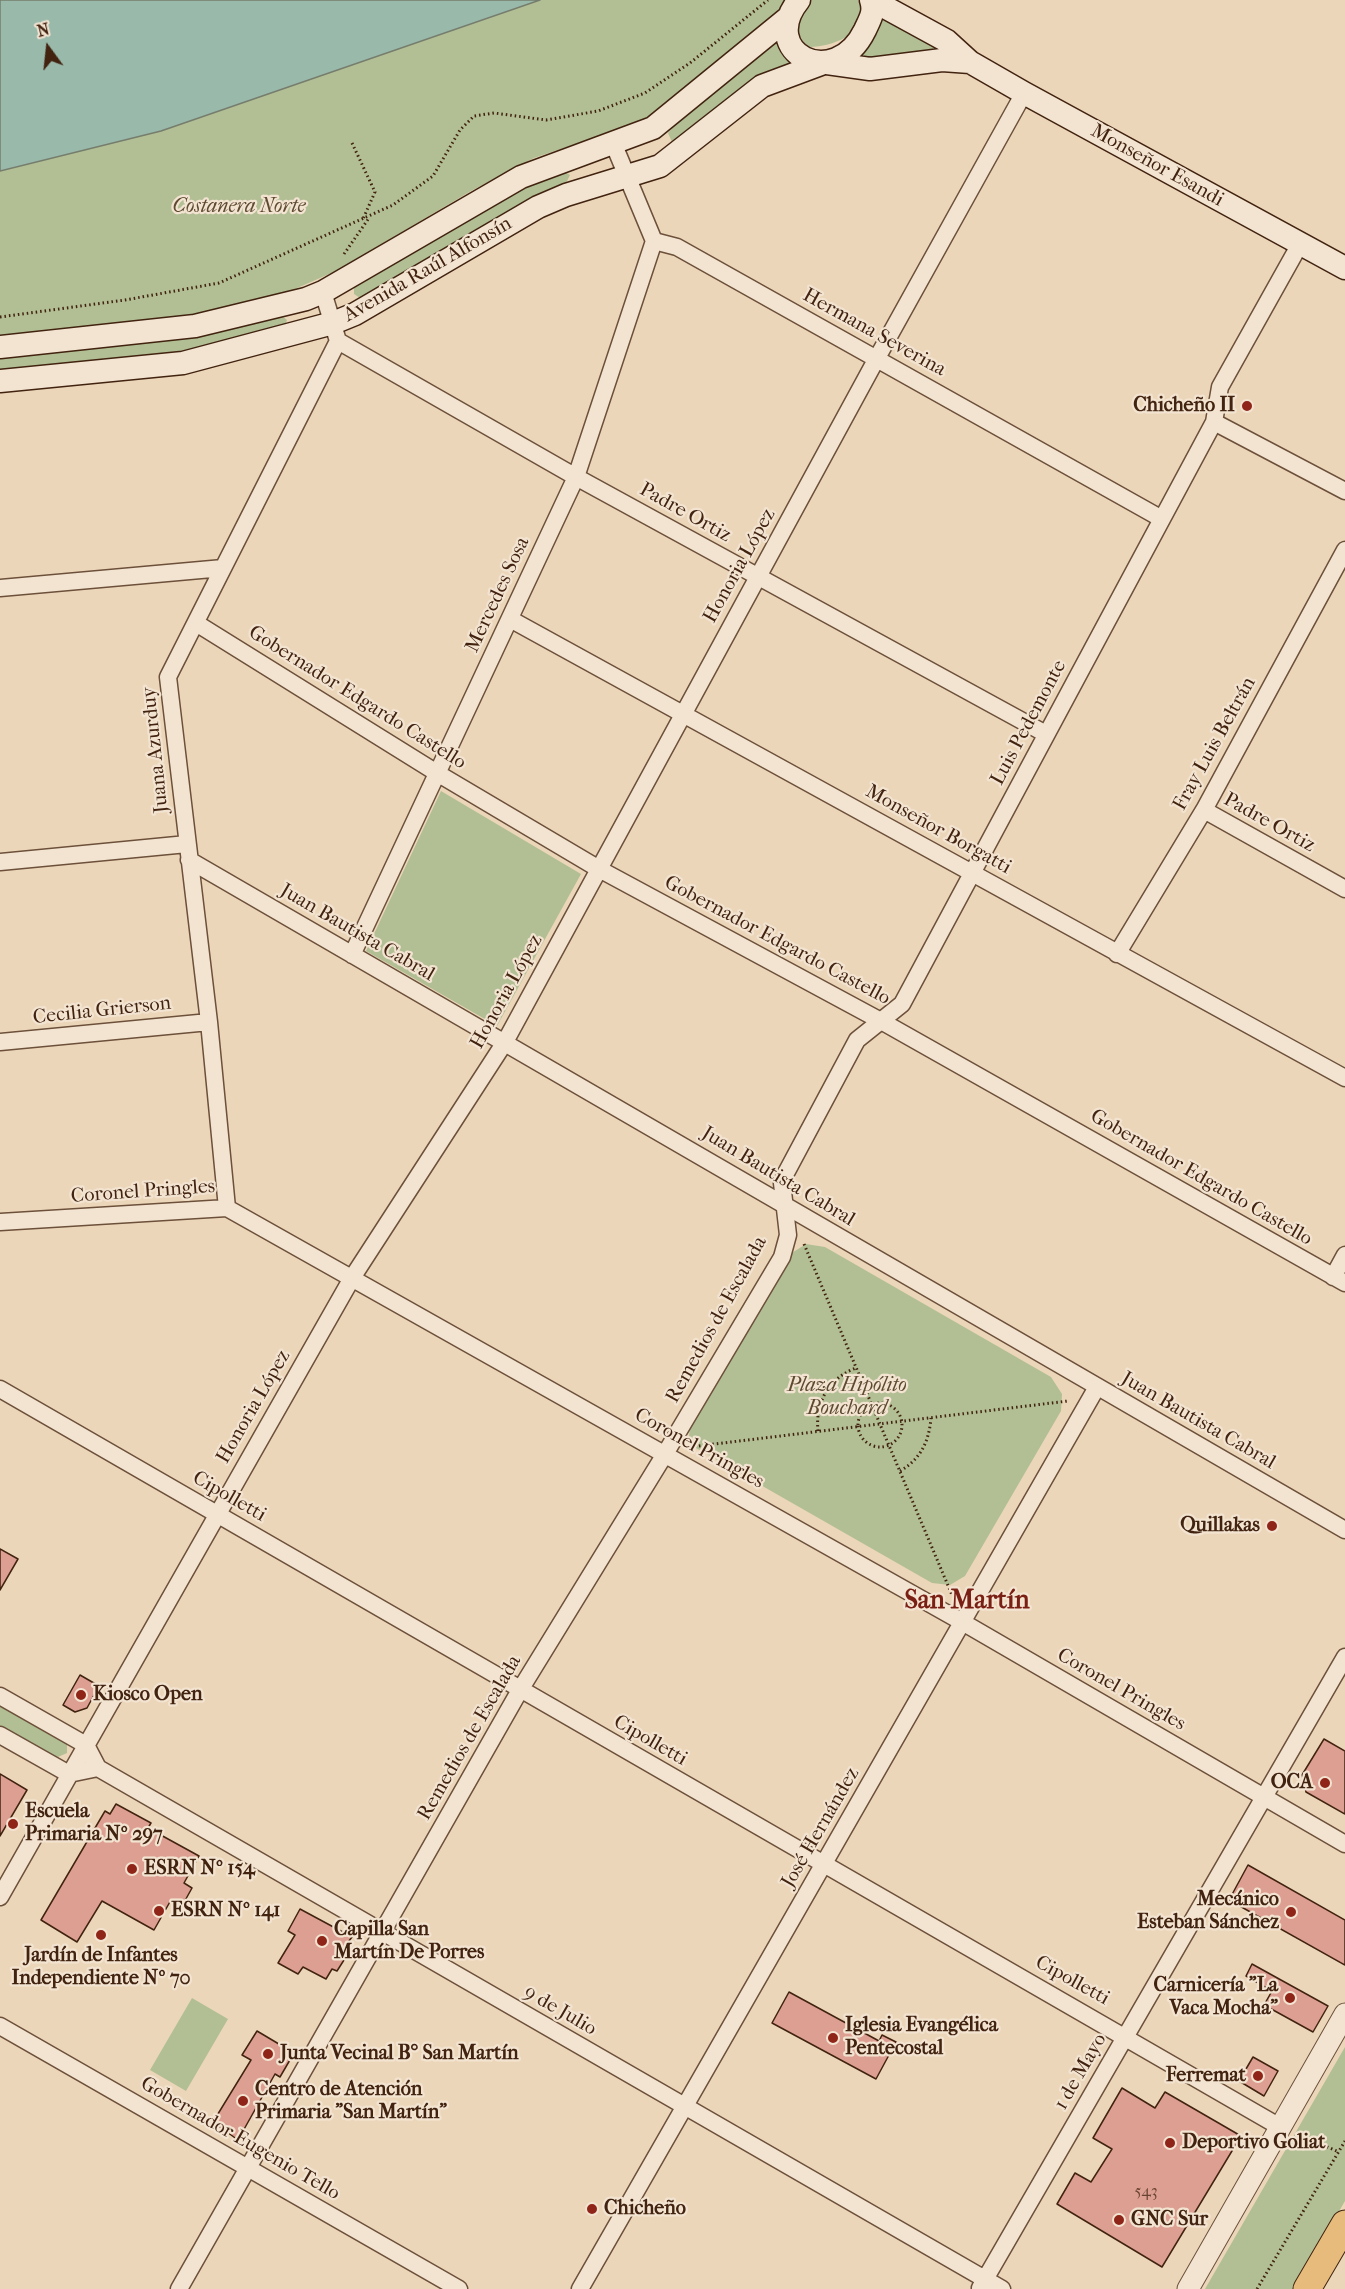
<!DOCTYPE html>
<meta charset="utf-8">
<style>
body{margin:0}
#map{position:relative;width:1345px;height:2289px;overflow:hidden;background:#ecd6b9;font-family:"IM FELL French Canon",serif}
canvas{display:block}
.north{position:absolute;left:18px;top:18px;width:60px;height:60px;-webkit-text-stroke:4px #f3e4d2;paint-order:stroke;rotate:345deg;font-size:16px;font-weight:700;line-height:24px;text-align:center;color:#412310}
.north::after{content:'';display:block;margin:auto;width:21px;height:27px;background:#412310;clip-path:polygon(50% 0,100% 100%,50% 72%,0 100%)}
</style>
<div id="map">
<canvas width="1345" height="2289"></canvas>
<div class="north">N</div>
</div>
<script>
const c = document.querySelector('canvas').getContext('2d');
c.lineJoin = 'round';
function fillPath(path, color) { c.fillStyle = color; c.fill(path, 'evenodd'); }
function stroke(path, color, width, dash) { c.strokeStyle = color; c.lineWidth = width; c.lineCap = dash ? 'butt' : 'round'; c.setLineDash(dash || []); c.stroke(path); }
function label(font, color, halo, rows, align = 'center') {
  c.font = font + ' "IM FELL French Canon",serif'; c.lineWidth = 4.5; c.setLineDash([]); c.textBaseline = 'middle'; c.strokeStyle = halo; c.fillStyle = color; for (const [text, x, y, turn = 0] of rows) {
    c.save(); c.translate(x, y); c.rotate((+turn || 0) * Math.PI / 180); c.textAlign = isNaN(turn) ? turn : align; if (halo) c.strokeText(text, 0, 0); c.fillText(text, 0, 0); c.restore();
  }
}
fillPath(new Path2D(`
 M540,0H789L776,15L664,106L638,123L534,158L471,191L336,271L272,299L194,318L0,337V171L161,131Z
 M812,0H858C873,31 835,47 809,47C792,34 799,14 812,0Z
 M882,16L939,48L938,50L855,61Z
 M779,40L796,61L672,142L668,133L675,125Z
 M565,172L570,175L565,185L370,295L360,298L354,294V287L359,282L537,180Z
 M282,316L287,320L285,325L172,355L0,374V358L208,333Z
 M441,791L581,874L497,1026L366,951Z
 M806,1244L825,1247L1051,1377L1062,1394L1061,1411L965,1576L950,1585L932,1583L696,1448L689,1437L690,1425L787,1256Z
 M0,1702L62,1738L67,1744V1753L58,1757L49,1756L0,1728Z
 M192,1998L228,2019L186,2091L150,2070Z
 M1345,2047V2201L1294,2289H1205Z`), '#b2bf94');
const water = new Path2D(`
 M0,0H540L161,131L0,171Z`);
fillPath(water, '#99b9ab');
stroke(water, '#767d6d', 1.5);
const building = new Path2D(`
 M0,1549L18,1559L0,1590Z
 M80,1675L99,1686L87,1708L75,1712L63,1705Z
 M1324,1739L1345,1751V1814L1306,1792L1302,1775Z
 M0,1774L27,1790L0,1836Z
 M116,1804L151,1823L148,1828L199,1856L184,1883L192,1888L182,1906L171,1900L154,1930L102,1901L77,1942L41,1920L105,1811L110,1814Z
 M1248,1865L1345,1920V1965L1229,1900Z
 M300,1909L352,1937L346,1945L351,1949L337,1971L332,1969L326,1979L303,1967L298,1974L278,1963L295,1935L288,1931Z
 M1252,1964L1328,2006L1313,2032L1264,2005L1272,1991L1246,1976Z
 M789,1992L879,2041L882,2035L896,2042L876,2079L772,2023Z
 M257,2031L294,2053L280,2077L275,2074L238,2140L213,2122L251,2060L242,2055Z
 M1253,2057L1278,2071L1264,2096L1239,2081Z
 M1122,2088L1155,2108L1165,2092L1241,2136L1162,2267L1057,2204L1075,2173L1091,2182L1112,2149L1093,2138Z`);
fillPath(building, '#dd9f91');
stroke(building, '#412310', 1.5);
const minor = new Path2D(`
 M614,145L654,241L677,247L1162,519
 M338,341L576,477L1046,734
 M1214,422L1345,491
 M0,588L223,568
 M510,619L1345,1078
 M196,623L437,773L599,869L881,1021L1345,1283
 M1204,810L1345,889
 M189,860L1345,1530
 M0,862L187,844
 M1117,954L1204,810L1345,550
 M352,955L576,477L654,241
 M0,1042L209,1022
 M227,1208L209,1022L168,677L338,341L323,292
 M0,1222L227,1208L964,1623L1345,1844
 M1333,1277L1345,1255
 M0,1389L1280,2127
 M0,1696L86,1745L98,1768L1002,2289
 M0,1735L69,1774L98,1768
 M0,1897L352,1278L505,1042L877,358L1024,93
 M0,2026L459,2289
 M980,2288L1345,1657
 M179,2289L520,1690L665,1454L782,1257L788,1235L782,1183L786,1173L857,1040L902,1004L1214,422L1220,387L1300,244
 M580,2289L1097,1387`);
const tertiary = new Path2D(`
 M1188,2289L1345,2014`);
const secondary = new Path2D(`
 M799,0C757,52 834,93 865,30C870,19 875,12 871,0
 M872,0L947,41L970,62L1024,93L1345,268
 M827,63L870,69L942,60L970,62
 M0,347L195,326L306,299L323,292L521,177L653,128L789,17
 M0,381L183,363L333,323L355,314L538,207L566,195L660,166L762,86L821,64`);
const trunk = new Path2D(`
 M1307,2289L1345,2224`);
stroke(minor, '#6c503a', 19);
stroke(tertiary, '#6c503a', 23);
stroke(secondary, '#412310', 25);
stroke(trunk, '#412310', 29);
stroke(new Path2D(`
 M352,143L375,192L363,219
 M344,254L369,218
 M0,317L125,300L219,283L393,205L433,176L460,130L474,116L494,113L546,120L598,111L645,93L690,63L768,0
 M804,1244L952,1595
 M858 1425a22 22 0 1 1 44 0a22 22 0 1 1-44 0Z
 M818,1431C815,1402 829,1378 856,1368
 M690,1447L1068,1401
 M900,1471C921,1459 929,1441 931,1418
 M1298,2134L1339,2152
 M1257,2289L1345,2141`), '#412310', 3, [1.5, 3]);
stroke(minor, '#f3e4d2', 16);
stroke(tertiary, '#f3e4d2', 21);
stroke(secondary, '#f3e4d2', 22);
stroke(trunk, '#e6bb7c', 27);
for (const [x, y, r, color] of [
 [1247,406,6,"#8f2418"],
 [1272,1526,6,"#8f2418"],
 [81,1695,6,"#8f2418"],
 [1325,1783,6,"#8f2418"],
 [13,1824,6,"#8f2418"],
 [132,1869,6,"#8f2418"],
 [159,1911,6,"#8f2418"],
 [1291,1912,6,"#8f2418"],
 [101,1935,6,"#8f2418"],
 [322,1941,6,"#8f2418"],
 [1290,1998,6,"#8f2418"],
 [833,2038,6,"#8f2418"],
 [268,2054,6,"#8f2418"],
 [1258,2076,6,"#8f2418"],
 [243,2101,6,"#8f2418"],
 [1170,2143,6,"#8f2418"],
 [592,2209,6,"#8f2418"],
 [1119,2220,6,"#8f2418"]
]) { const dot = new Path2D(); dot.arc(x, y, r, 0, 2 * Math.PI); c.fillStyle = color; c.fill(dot); stroke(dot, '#f3e4d2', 2); }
label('16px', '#684230', null, [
 ["543",1146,2192]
]);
label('20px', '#412310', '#f3e4d2', [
 ["Monseñor Esandi",1157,166,29],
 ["Avenida Raúl Alfonsín",428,270,-30],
 ["Hermana Severina",874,333,29],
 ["Padre Ortiz",685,513,29],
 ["Honoria López",740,566,-61],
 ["Mercedes Sosa",498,595,-65],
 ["Gobernador Edgardo Castello",357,698,32],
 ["Luis Pedemonte",1029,723,-62],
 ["Fray Luis Beltrán",1215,744,-61],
 ["Juana Azurduy",156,750,-96],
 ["Padre Ortiz",1269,823,29],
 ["Monseñor Borgatti",938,830,29],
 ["Juan Bautista Cabral",357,933,30],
 ["Gobernador Edgardo Castello",777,941,28],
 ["Honoria López",507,992,-61],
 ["Cecilia Grierson",102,1011,-6],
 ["Juan Bautista Cabral",778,1177,31],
 ["Gobernador Edgardo Castello",1201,1178,30],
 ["Coronel Pringles",143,1192,-4],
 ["Remedios de Escalada",717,1320,-61],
 ["Honoria López",254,1407,-60],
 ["Juan Bautista Cabral",1198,1421,30],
 ["Coronel Pringles",699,1449,29],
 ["Cipolletti",229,1497,30],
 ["Coronel Pringles",1121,1690,30],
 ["Remedios de Escalada",470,1738,-60],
 ["Cipolletti",650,1741,30],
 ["José Hernández",821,1828,-60],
 ["Cipolletti",1072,1981,29],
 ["9 de Julio",560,2011,30],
 ["1 de Mayo",1081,2072,-60],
 ["Gobernador Eugenio Tello",240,2139,30]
]);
label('italic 20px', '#5d4a31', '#f3e4d2', [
 ["Costanera Norte",239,207],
 ["Plaza Hipólito",847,1386],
 ["Bouchard",847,1409]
]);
label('bold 20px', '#412310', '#f3e4d2', [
 ["Chicheño II",1235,406,"right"],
 ["Quillakas",1260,1526,"right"],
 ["Kiosco Open",93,1695],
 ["OCA",1313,1783,"right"],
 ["Escuela",25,1812],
 ["Primaria Nº 297",25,1835],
 ["ESRN Nº 154",144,1869],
 ["Mecánico",1279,1900,"right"],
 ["Esteban Sánchez",1279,1923,"right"],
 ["ESRN Nº 141",171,1911],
 ["Capilla San",334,1930],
 ["Martín De Porres",334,1953],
 ["Jardín de Infantes",101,1956,"center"],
 ["Independiente Nº 70",101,1979,"center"],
 ["Carnicería \"La",1278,1986,"right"],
 ["Vaca Mocha\"",1278,2009,"right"],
 ["Iglesia Evangélica",845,2026],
 ["Pentecostal",845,2049],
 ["Junta Vecinal B° San Martín",280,2054],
 ["Ferremat",1246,2076,"right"],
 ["Centro de Atención",255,2090],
 ["Primaria \"San Martín\"",255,2113],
 ["Deportivo Goliat",1182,2143],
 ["Chicheño",604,2209],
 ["GNC Sur",1131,2220]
], 'left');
label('bold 26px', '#7a1f14', '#f3e4d2', [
 ["San Martín",967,1602]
]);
</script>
